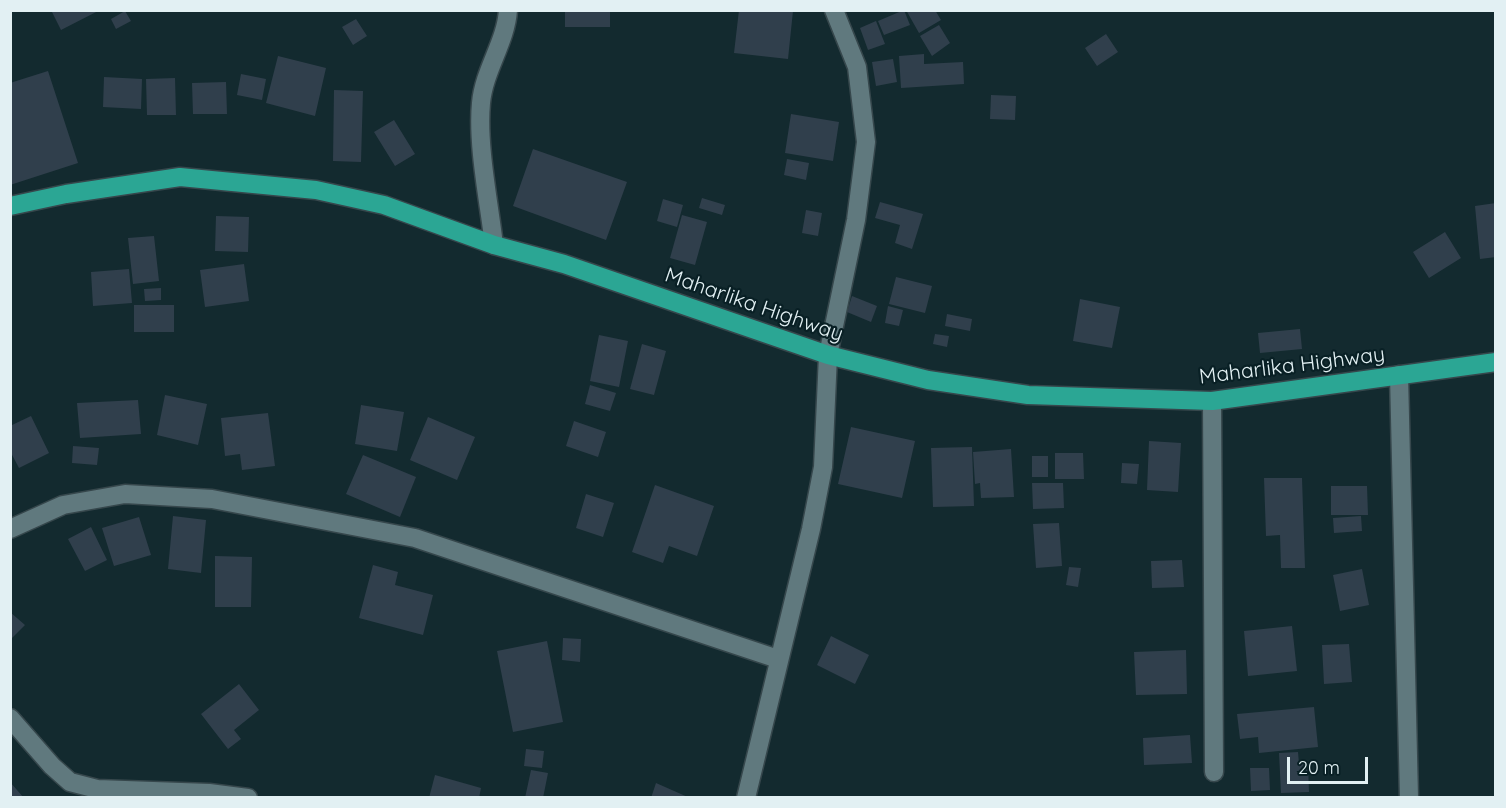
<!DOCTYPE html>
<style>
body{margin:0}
#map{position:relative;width:1506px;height:808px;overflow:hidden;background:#132a2f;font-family:Quicksand,sans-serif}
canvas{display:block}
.frame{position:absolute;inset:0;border:12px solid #e2f0f3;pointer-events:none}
.scale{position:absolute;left:1287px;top:757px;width:81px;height:27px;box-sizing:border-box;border:3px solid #e2f0f3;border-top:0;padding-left:8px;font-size:18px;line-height:21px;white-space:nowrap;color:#e2f0f3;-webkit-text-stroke:4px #092025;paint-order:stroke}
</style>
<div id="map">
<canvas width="1506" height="808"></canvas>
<div class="frame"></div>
<div class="scale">20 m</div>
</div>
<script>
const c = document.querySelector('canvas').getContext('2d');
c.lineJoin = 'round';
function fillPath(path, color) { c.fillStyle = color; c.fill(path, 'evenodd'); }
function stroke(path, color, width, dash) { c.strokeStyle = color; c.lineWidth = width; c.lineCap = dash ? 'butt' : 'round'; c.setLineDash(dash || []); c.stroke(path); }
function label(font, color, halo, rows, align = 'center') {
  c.font = font + ' Quicksand,sans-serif'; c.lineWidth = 4.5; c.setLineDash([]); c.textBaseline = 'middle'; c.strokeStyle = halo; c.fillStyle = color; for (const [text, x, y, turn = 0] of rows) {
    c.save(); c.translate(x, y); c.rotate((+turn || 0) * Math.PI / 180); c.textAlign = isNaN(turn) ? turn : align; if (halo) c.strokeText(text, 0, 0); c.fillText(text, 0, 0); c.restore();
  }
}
fillPath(new Path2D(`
 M51,10H100L61,30Z
 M565,10H610V27H565Z
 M739,10L793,11L788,59L734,53Z
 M904,10L910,25L884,35L878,21Z
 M906,10H935L941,20L919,33Z
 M125,11L131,21L116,29L111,19Z
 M356,19L367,36L353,45L342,27Z
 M876,21L885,44L868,50L860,28Z
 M939,25L950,43L932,56L920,36Z
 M1106,34L1118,52L1097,66L1085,48Z
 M924,54V64L963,62L964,84L901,88L899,56Z
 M278,56L326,68L315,116L266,103Z
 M893,59L897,82L876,86L872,62Z
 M48,71L78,163L10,185V83Z
 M241,74L266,79L262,100L237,95Z
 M104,77L142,79L141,109L103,107Z
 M175,78L176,115H147L146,79Z
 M226,82L227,114H193L192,83Z
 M334,90L363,91L361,162L333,161Z
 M991,95L1016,96L1015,120L990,119Z
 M791,114L839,122L833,161L785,153Z
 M394,120L415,154L395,166L374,132Z
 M533,149L627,182L606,240L513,206Z
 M787,159L809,163L806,180L784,175Z
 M702,198L725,205L722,215L699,208Z
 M663,199L683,205L677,227L657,221Z
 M880,202L923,214L912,249L895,243L900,225L875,218Z
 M1496,203V257L1480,259L1475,206Z
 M806,210L822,213L818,236L802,233Z
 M682,215L707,222L695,265L670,258Z
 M216,216L249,217L248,252L215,251Z
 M1445,232L1461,258L1429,278L1413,252Z
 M154,236L159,281L133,284L128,238Z
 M244,264L249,301L205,307L200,270Z
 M129,269L132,303L93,306L91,272Z
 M896,277L932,286L925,313L889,304Z
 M161,288V300L145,301L144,289Z
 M852,296L877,306L871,322L847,312Z
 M1080,299L1120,307L1112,348L1073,341Z
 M134,305H174V332H134Z
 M888,306L903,310L899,326L885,323Z
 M947,314L972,319L970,331L945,326Z
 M1300,329L1302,349L1260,353L1258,333Z
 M935,334L949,336L947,347L933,344Z
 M599,335L628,341L619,387L590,381Z
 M642,344L666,351L654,395L630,389Z
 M590,385L616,393L610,411L585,404Z
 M165,395L207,404L198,445L157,435Z
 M138,400L141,434L80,438L77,403Z
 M361,405L404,412L397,451L355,444Z
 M268,413L275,466L242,470L240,454L225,456L221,418Z
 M31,416L49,453L19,468L10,451V426Z
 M428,417L475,437L457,480L410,460Z
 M574,421L606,432L598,457L566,446Z
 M851,427L915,441L902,498L838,484Z
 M1149,441L1181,443L1178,492L1147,490Z
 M73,446L99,448L97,465L72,463Z
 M972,447L974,506L933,507L931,448Z
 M1011,449L1014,497L981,498L980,483L975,484L973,452Z
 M1055,453H1083L1084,479H1055Z
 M363,455L416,477L400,517L346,494Z
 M1032,456H1048V477H1032Z
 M1122,463L1139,464L1137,484L1121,483Z
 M1264,478H1302L1305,568H1281L1280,535L1266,536Z
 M1032,483H1063L1064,508L1033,509Z
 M655,485L714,506L697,556L669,546L663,563L632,552Z
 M1331,486H1367L1368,515H1331Z
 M586,494L614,503L603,537L576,528Z
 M173,516L206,520L201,573L168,569Z
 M1361,516L1362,531L1334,533L1333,518Z
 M139,517L151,555L114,566L102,528Z
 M1059,523L1062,566L1036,568L1033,524Z
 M91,527L107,560L85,571L68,539Z
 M215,556L252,557L251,607H215Z
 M1182,560L1184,587L1152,588L1151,561Z
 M373,565L398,572L395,585L433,595L423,635L359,618Z
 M1069,567L1081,568L1078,587L1066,585Z
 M1362,569L1369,605L1340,611L1333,575Z
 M10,612L25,625L10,640Z
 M1292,626L1297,671L1248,676L1244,631Z
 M831,636L869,655L855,684L817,665Z
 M563,638L581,639L580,662L562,660Z
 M547,641L563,722L513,732L497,651Z
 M1349,644L1352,682L1324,684L1322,645Z
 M1186,650L1187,694L1136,695L1134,652Z
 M239,684L259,710L234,730L241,739L228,749L201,714Z
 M1314,707L1318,747L1259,753L1258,737L1240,739L1237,714Z
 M1190,735L1192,763L1144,765L1143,738Z
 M526,749L544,751L542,768L524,766Z
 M1298,752L1299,764H1308L1309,792L1281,793L1279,753Z
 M1250,768H1269L1270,790L1251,791Z
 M531,770L548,773L543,798H525Z
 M435,775L481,788L479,798H429Z
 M10,782L24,798H10Z
 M656,783L690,798H651Z`), '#303f4c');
const minor = new Path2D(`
 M494,245C489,202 477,145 481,103C484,70 506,42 508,10
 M1399,375L1409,798
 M1212,401L1214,772
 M10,529L63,505L125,494L212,499L415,538L778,659
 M10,718L52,766L70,782L97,789L209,793L248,798
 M746,798L811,529L823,467L828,355L856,220L866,142L857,67L834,10`);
const trunk = new Path2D(`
 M10,206L66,194L180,177L316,190L384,205L494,245L564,264L828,355L928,380L1028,395L1212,401L1496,362`);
stroke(minor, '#36474c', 21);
stroke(trunk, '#36474c', 21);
stroke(minor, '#60797e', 18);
stroke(trunk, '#2ba694', 18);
label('21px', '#e2f0f3', '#092025', [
 ["Maharlika Highway",754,305,19],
 ["Maharlika Highway",1292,366,-7]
]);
</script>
